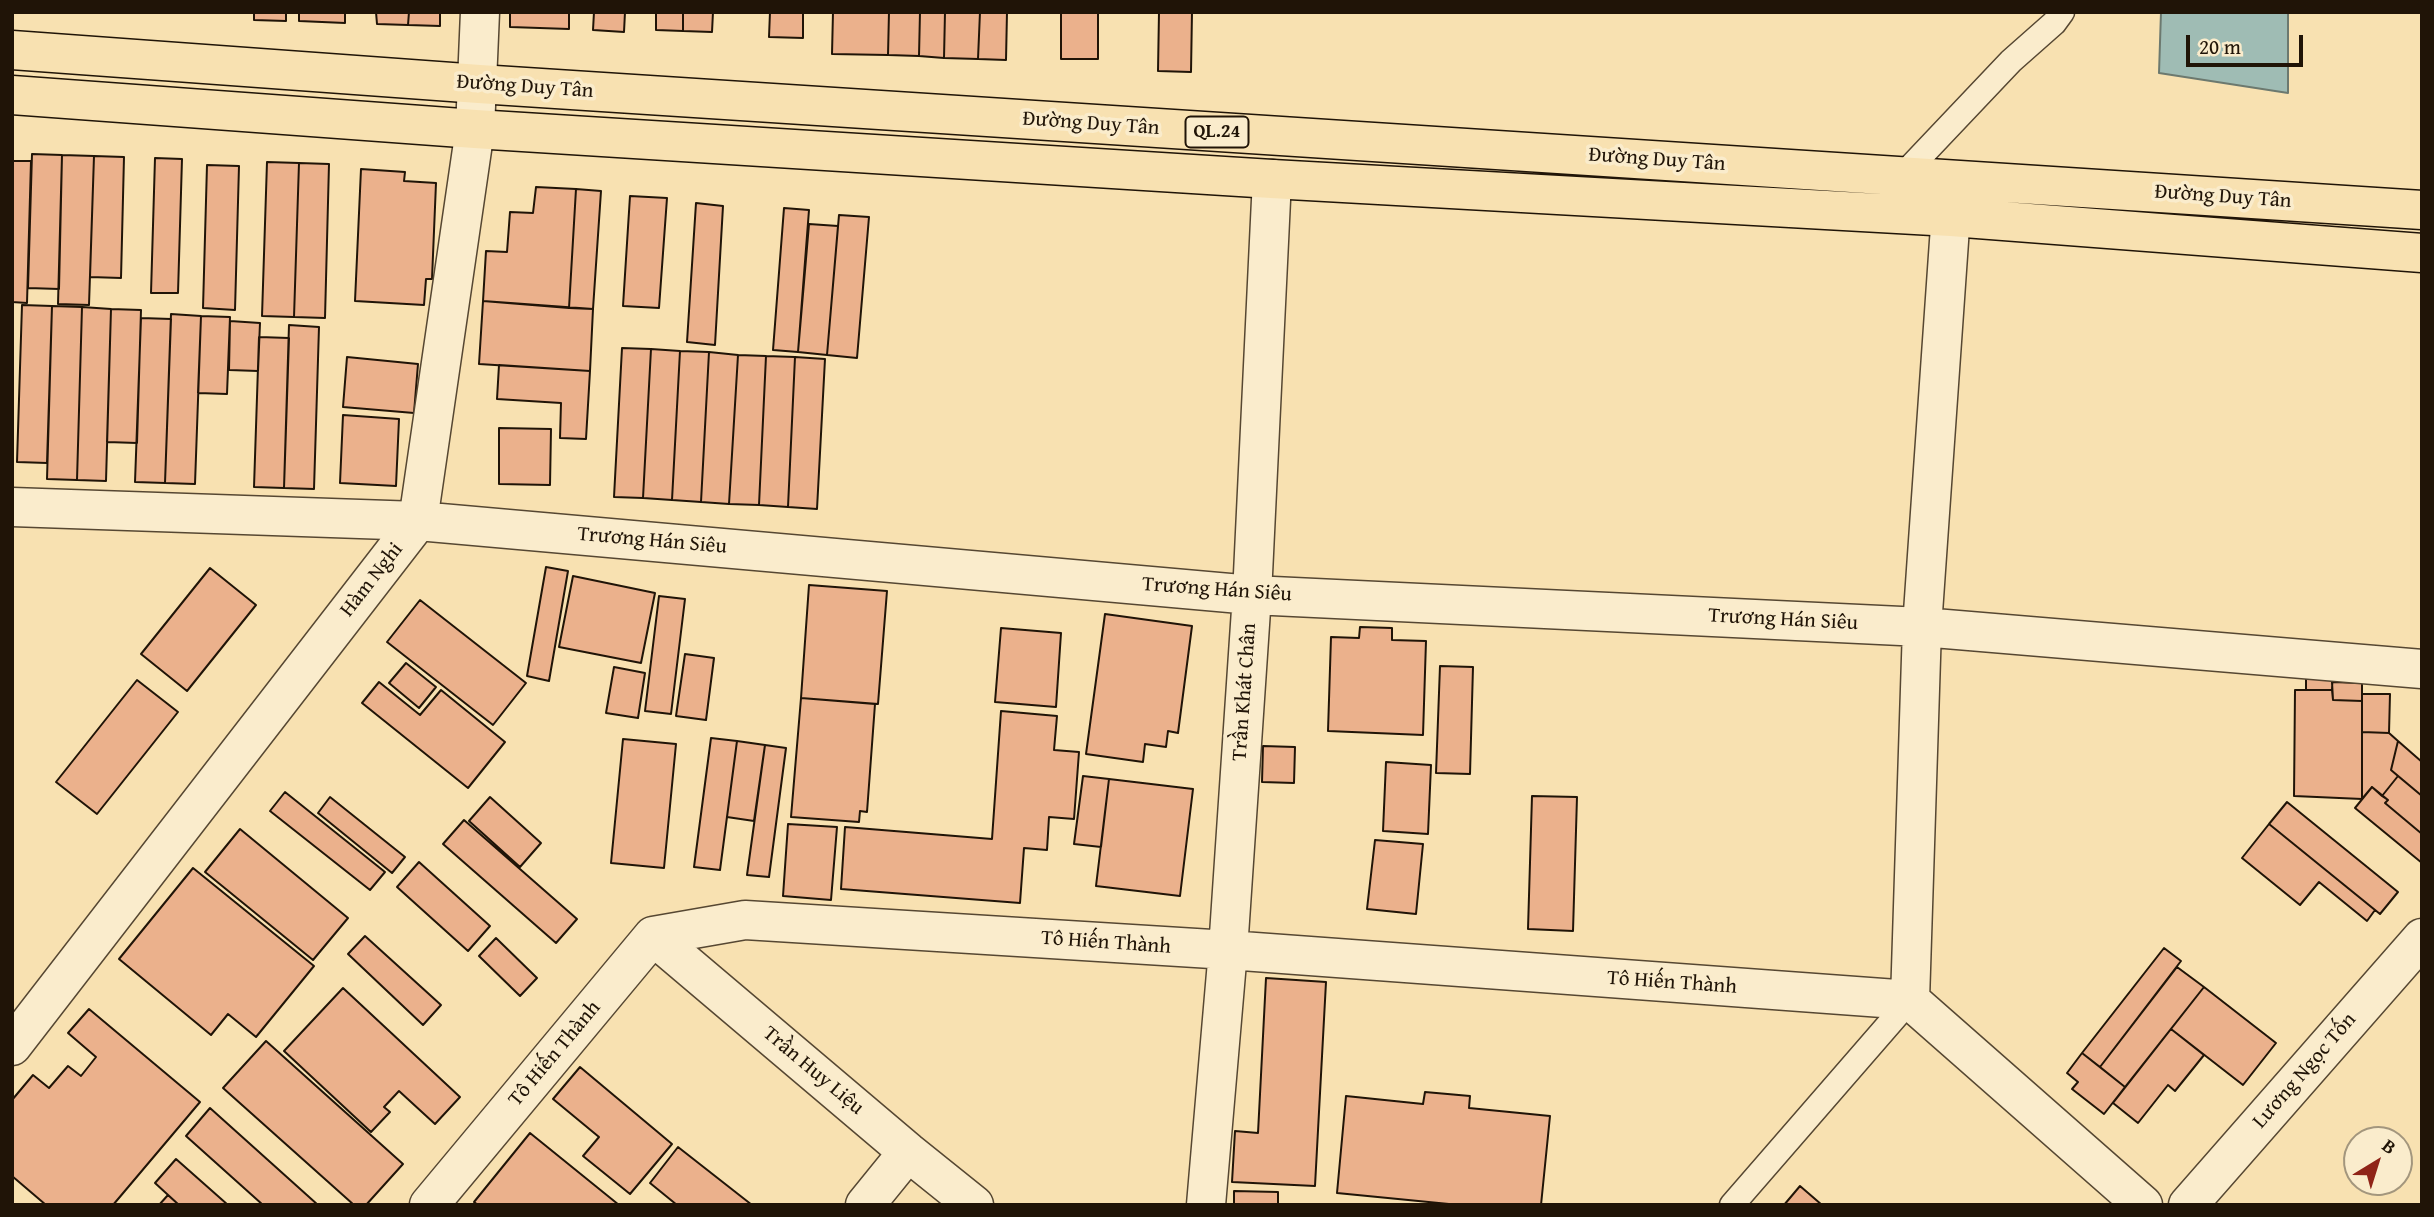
<!DOCTYPE html>
<meta charset="utf-8">
<style>
body{margin:0}
#map{position:relative;width:2434px;height:1217px;overflow:hidden;background:#f8e1b1;font-family:"Gentium Book Plus",serif}
canvas{display:block}
.frame{position:absolute;inset:0;border:14px solid #201407;pointer-events:none}
.north{position:absolute;left:2343px;top:1126px;width:70px;height:70px;box-sizing:border-box;background:#faeccc;border:2px solid #a3967d;border-radius:50%;rotate:38deg;font-size:19px;font-weight:700;line-height:28px;text-align:center;color:#201407}
.north::after{content:'';display:block;margin:auto;width:24px;height:32px;background:#8f2418;clip-path:polygon(50% 0,100% 100%,50% 72%,0 100%)}
.scale{position:absolute;left:2186px;top:35px;width:117px;height:32px;box-sizing:border-box;border:4px solid #201407;border-top:0;padding-left:9px;font-size:21px;line-height:24px;white-space:nowrap;color:#201407;-webkit-text-stroke:5px #faeccc;paint-order:stroke}
</style>
<div id="map">
<canvas width="2434" height="1217"></canvas>
<div class="frame"></div>
<div class="north">B</div>
<div class="scale">20 m</div>
</div>
<script>
const c = document.querySelector('canvas').getContext('2d');
c.lineJoin = 'round';
function fillPath(path, color) { c.fillStyle = color; c.fill(path, 'evenodd'); }
function stroke(path, color, width, dash) { c.strokeStyle = color; c.lineWidth = width; c.lineCap = dash ? 'butt' : 'round'; c.setLineDash(dash || []); c.stroke(path); }
function label(font, color, halo, rows, align = 'center') {
  c.font = font + ' "Gentium Book Plus",serif'; c.lineWidth = 7; c.setLineDash([]); c.textBaseline = 'middle'; c.strokeStyle = halo; c.fillStyle = color; for (const [text, x, y, turn = 0] of rows) {
    c.save(); c.translate(x, y); c.rotate((+turn || 0) * Math.PI / 180); c.textAlign = isNaN(turn) ? turn : align; if (halo) c.strokeText(text, 0, 0); c.fillText(text, 0, 0); c.restore();
  }
}
const water = new Path2D(`
 M2161,12H2288V93L2159,73Z`);
fillPath(water, '#9fbcb4');
stroke(water, '#6c796f', 2);
const building = new Path2D(`
 M254,12H286V21L254,20Z
 M299,12H345V23L299,21Z
 M376,12H409L408,25L377,24Z
 M409,12H440V26L408,25Z
 M510,12H569V29L510,27Z
 M594,12H625L624,32L593,30Z
 M656,12H683V31L656,30Z
 M683,12H713L712,32L683,31Z
 M770,12H803V38L769,37Z
 M833,12H889L888,55L832,54Z
 M889,12H920L919,56L888,55Z
 M920,12H945L944,58L919,56Z
 M945,12H980L978,59L944,58Z
 M980,12H1007L1006,60L978,59Z
 M1061,12H1098V59H1061Z
 M1159,12H1192L1191,72L1158,71Z
 M32,154L62,155L59,289L28,288Z
 M62,155L94,156L89,305L58,304Z
 M94,156L124,157L121,278L90,277Z
 M155,158L182,159L178,293H151Z
 M12,161H31L27,303L12,302Z
 M267,162L299,163L294,317L262,316Z
 M299,163L329,164L325,318L294,317Z
 M207,165L239,166L235,310L203,308Z
 M361,169L405,172L404,181L436,183L432,279H426L424,305L355,301Z
 M536,187L576,189L569,308L483,301L486,251L507,252L510,212L533,213Z
 M576,189L601,191L593,309L569,308Z
 M630,196L667,198L659,308L623,306Z
 M696,203L723,206L715,345L687,342Z
 M784,208L809,210L798,352L773,350Z
 M839,215L869,217L857,358L827,355Z
 M809,224L838,226L827,355L798,352Z
 M483,301L593,309L590,371L479,364Z
 M22,305L52,306L47,463L17,462Z
 M52,306L82,307L77,480L47,479Z
 M82,307L111,309L106,481L77,480Z
 M111,309L141,310L137,443L107,442Z
 M171,314L201,316L195,484L165,483Z
 M201,316L230,317L227,394L198,393Z
 M141,318L171,319L165,483L135,482Z
 M230,321L260,323L258,371L229,370Z
 M289,325L319,327L314,489L284,488Z
 M259,337L289,338L284,488L254,487Z
 M622,348L651,349L643,498L614,497Z
 M651,349L680,351L672,500L643,498Z
 M680,351L709,352L701,502L672,500Z
 M709,352L738,355L729,504L701,502Z
 M738,355L766,356L759,505L729,504Z
 M766,356L795,357L788,507L759,505Z
 M347,357L418,364L414,413L343,407Z
 M795,357L825,359L817,509L788,507Z
 M499,365L590,371L586,439L560,438L561,403L497,399Z
 M343,415L399,419L396,486L340,483Z
 M499,428L551,429L550,485L499,484Z
 M546,567L568,571L549,681L527,676Z
 M210,568L256,605L187,691L141,654Z
 M573,576L655,593L641,663L559,647Z
 M809,585L887,591L878,704L801,698Z
 M659,596L685,599L671,714L645,711Z
 M420,600L526,683L493,725L387,642Z
 M1105,614L1192,626L1178,733L1168,731L1166,747L1145,744L1143,762L1086,754Z
 M1360,627L1392,628V640L1426,641L1423,735L1328,731L1331,637L1359,638Z
 M1001,628L1061,633L1056,707L995,702Z
 M685,654L714,658L706,720L676,716Z
 M406,663L436,687L419,708L389,683Z
 M2306,665L2333,666L2332,690H2306Z
 M1440,666L1473,667L1470,774L1436,773Z
 M614,667L645,673L638,718L606,713Z
 M137,680L178,712L97,814L56,782Z
 M379,682L420,715L441,690L505,742L468,788L362,703Z
 M2332,682L2362,683V701L2333,700Z
 M2295,690H2332L2333,700L2362,701V799L2294,796Z
 M2362,694H2390L2389,733L2362,732Z
 M801,698L875,704L867,812L860,811L859,822L791,817Z
 M1001,711L1057,716L1054,750L1079,752L1074,819L1049,817L1047,850L1024,848L1020,903L841,889L845,827L992,839Z
 M2362,732L2389,733L2398,741L2391,770L2398,776L2382,796L2372,787L2362,799Z
 M711,738L737,741L720,870L694,867Z
 M623,739L676,744L664,868L611,863Z
 M737,741L765,745L754,821L727,817Z
 M2398,741L2422,762V796L2391,770Z
 M765,745L786,748L769,877L747,875Z
 M1263,746L1295,747L1294,783L1262,782Z
 M1386,762L1431,765L1428,834L1383,831Z
 M1083,776L1109,779L1101,847L1074,844Z
 M2398,776L2422,796V834L2385,803L2388,800L2382,796Z
 M1109,779L1193,789L1180,896L1096,886Z
 M2372,787L2388,800L2385,803L2422,834V863L2355,808Z
 M285,792L385,872L370,890L270,811Z
 M1532,796L1577,797L1573,931L1528,929Z
 M330,797L405,857L392,873L318,813Z
 M490,797L541,843L520,867L469,821Z
 M2287,802L2398,892L2380,914L2269,824Z
 M464,820L577,919L556,943L443,844Z
 M788,824L837,827L831,900L783,896Z
 M2269,824L2375,910L2367,921L2319,882L2300,905L2242,858Z
 M240,829L348,918L313,960L205,872Z
 M1375,840L1423,844L1416,914L1367,909Z
 M419,862L490,926L468,951L397,887Z
 M193,868L314,966L256,1037L228,1014L211,1035L119,959Z
 M365,936L441,1005L423,1025L348,954Z
 M496,938L537,978L520,996L479,956Z
 M2164,948L2181,961L2100,1067L2082,1053Z
 M2177,967L2204,987L2125,1087L2100,1067Z
 M1266,978L1326,982L1315,1186L1232,1182L1235,1131L1258,1133Z
 M2204,987L2276,1043L2243,1085L2171,1029Z
 M343,988L460,1097L435,1124L399,1091L384,1107L390,1112L371,1132L284,1051Z
 M89,1009L200,1102L113,1205H46L12,1176V1100L33,1075L49,1088L68,1066L81,1076L96,1057L68,1033Z
 M2171,1029L2204,1055L2175,1091L2168,1085L2138,1123L2113,1103Z
 M266,1041L403,1164L366,1205H354L223,1088Z
 M2082,1053L2125,1087L2104,1114L2072,1089L2078,1082L2067,1073Z
 M580,1067L672,1144L630,1194L583,1156L599,1137L553,1099Z
 M1425,1092L1470,1096L1469,1108L1550,1116L1541,1205H1459L1337,1193L1346,1096L1423,1104Z
 M210,1108L318,1205H263L186,1136Z
 M530,1133L619,1205H478L474,1202Z
 M678,1147L752,1205H677L650,1183Z
 M176,1159L228,1205H179L155,1183Z
 M1800,1186L1822,1205H1784Z
 M1234,1191L1278,1192V1205H1234Z
 M168,1195L179,1205H159Z`);
fillPath(building, '#ebb18c');
stroke(building, '#201407', 2);
const service = new Path2D(`
 M1902,176L2011,61L2054,23L2062,12
 M1732,1205L1910,1000`);
const minor = new Path2D(`
 M12,507L418,521L1252,595L1922,627L2422,669
 M653,936L908,1152L974,1205
 M1910,1000L1922,627L1953,184
 M1910,1000L2143,1205
 M12,1046L418,521L475,129L480,12
 M429,1205L653,936L745,920L1228,950L1910,1000
 M865,1205L908,1152
 M1206,1205L1228,950L1252,595L1272,179
 M2188,1205L2422,938`);
const primary = new Path2D(`
 M12,50L479,84L2422,210
 M12,95L475,129L1272,179L1951,217L2422,253`);
stroke(service, '#564732', 27);
stroke(minor, '#564732', 41);
stroke(primary, '#201407', 41);
stroke(service, '#faeccc', 24);
stroke(minor, '#faeccc', 38);
stroke(primary, '#f8e1b1', 38);
for (const [x, y, w] of [
 [1217,132,63]
]) { const box = new Path2D(); box.roundRect(x - w / 2, y - 15.5, w, 31, 5); c.fillStyle = '#faeccc'; c.fill(box); stroke(box, '#201407', 2); }
label('bold 19px', '#201407', null, [
 ["QL.24",1217,132]
]);
label('21px', '#201407', '#faeccc', [
 ["Đường Duy Tân",525,87,4],
 ["Đường Duy Tân",1091,124,4],
 ["Đường Duy Tân",1657,160,4],
 ["Đường Duy Tân",2223,197,4],
 ["Trương Hán Siêu",652,541,5],
 ["Hàm Nghi",372,580,-52],
 ["Trương Hán Siêu",1217,590,4],
 ["Trương Hán Siêu",1783,620,3],
 ["Trần Khát Chân",1245,692,-86],
 ["Tô Hiến Thành",1106,943,4],
 ["Tô Hiến Thành",1672,983,4],
 ["Tô Hiến Thành",555,1054,-50],
 ["Trần Huy Liệu",813,1071,40],
 ["Lương Ngọc Tốn",2305,1071,-49]
]);
</script>
